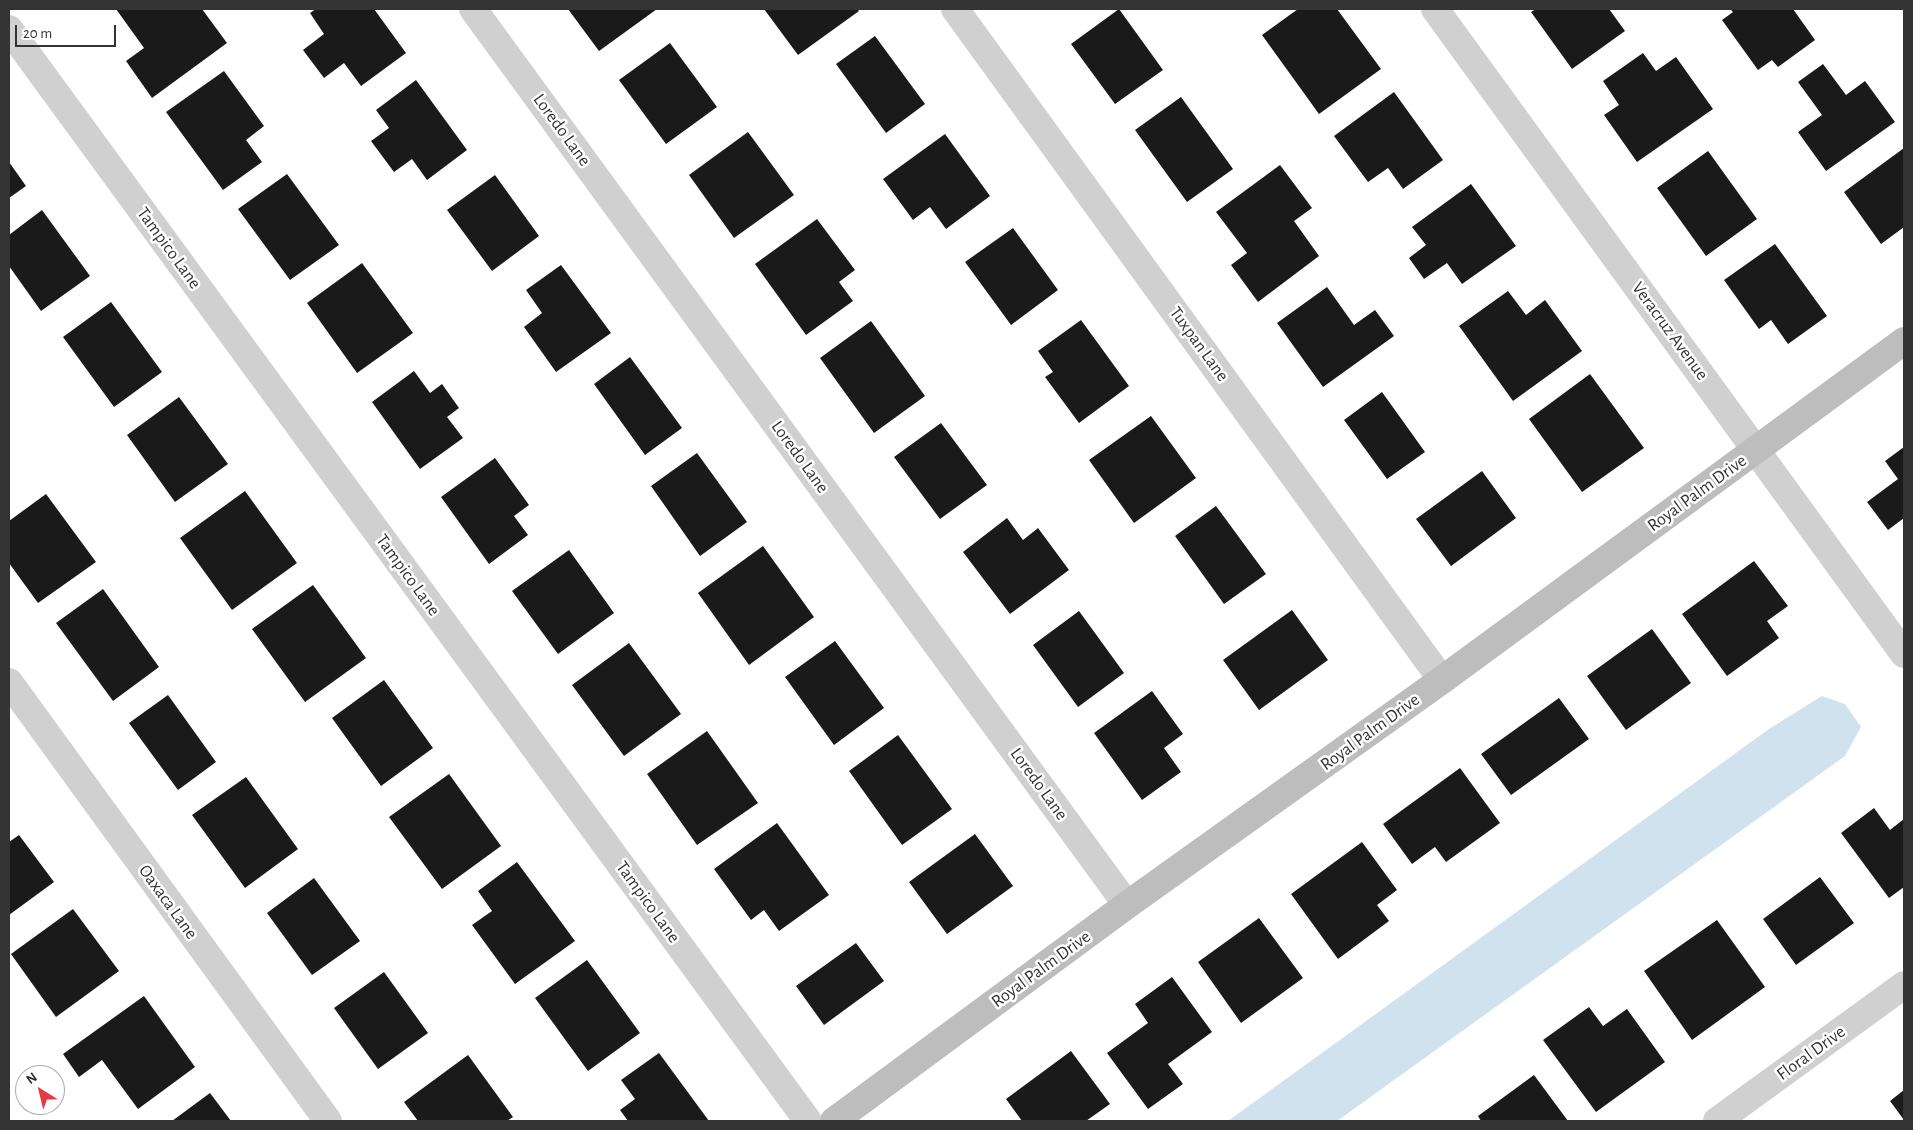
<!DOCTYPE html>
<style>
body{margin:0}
#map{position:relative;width:1913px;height:1130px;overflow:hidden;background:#fff;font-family:"Alegreya Sans",sans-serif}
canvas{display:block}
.frame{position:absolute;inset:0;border:10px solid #333;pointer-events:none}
.north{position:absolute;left:15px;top:1065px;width:50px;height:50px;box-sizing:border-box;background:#fff;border:1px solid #adadad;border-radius:50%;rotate:324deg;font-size:14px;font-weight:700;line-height:20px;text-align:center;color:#333}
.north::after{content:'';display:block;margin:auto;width:18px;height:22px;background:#e63946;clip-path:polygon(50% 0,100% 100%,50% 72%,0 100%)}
.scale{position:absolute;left:15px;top:25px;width:101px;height:22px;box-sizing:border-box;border:2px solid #333;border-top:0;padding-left:6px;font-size:15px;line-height:18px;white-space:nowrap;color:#333;-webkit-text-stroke:4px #fff;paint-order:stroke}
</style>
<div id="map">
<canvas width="1913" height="1130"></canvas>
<div class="frame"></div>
<div class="north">N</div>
<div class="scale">20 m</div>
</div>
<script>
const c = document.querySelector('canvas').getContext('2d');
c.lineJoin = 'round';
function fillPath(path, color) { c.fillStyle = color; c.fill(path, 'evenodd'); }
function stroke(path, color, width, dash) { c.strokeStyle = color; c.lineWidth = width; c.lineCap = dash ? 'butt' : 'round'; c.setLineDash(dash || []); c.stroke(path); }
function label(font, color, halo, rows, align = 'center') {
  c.font = font + ' "Alegreya Sans",sans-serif'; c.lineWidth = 5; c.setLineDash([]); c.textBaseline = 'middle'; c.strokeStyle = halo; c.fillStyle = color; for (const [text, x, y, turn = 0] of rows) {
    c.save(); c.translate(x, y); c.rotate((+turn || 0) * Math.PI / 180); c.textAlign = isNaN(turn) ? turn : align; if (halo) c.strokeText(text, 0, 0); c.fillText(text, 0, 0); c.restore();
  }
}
fillPath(new Path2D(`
 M1822,696L1845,704L1861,727L1845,756L1337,1121H1228L1769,729Z`), '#cfe2ee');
fillPath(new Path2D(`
 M116,9H202L227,43L152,98L126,61L144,48Z
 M316,9H374L406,53L361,86L344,63L324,78L303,50L324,34L310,13Z
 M568,9H657L599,51Z
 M764,9H857L859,11L798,55Z
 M1119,9L1163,70L1115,104L1071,44Z
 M1298,9H1337L1381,69L1319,114L1262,35Z
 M1536,9H1609L1625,31L1572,69L1531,12Z
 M1730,9H1793L1815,40L1778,67L1772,60L1758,70L1722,20L1733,12Z
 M875,36L925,104L886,133L836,64Z
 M670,43L717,107L666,144L619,80Z
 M1643,53L1656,71L1676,57L1713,109L1637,162L1604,115L1619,105L1603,81Z
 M1823,64L1846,95L1865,81L1895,122L1826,171L1798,132L1822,115L1798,82Z
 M224,71L264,126L246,140L262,162L223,190L166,112Z
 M416,80L467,150L427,180L412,159L394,172L371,141L389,128L376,110Z
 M1394,92L1443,160L1403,189L1388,168L1368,182L1334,136Z
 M1181,97L1233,169L1187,202L1135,130Z
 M748,132L794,195L734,238L689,175Z
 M945,134L990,196L946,229L930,207L913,220L883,179Z
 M1904,148V227L1881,244L1844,192Z
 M1708,151L1757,219L1706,256L1657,188Z
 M9,162L26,186L9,198Z
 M1280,165L1312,208L1294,221L1319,256L1258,302L1231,265L1247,253L1216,212Z
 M287,174L339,245L290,280L238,209Z
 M495,175L539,236L492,271L447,210Z
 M1471,184L1516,246L1462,284L1447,263L1424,279L1409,258L1426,245L1412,227Z
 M42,210L90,276L41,311L9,266V235Z
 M817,219L855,270L839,282L853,301L806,335L755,264Z
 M1013,228L1058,290L1011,325L965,262Z
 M1775,244L1827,316L1788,344L1771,320L1759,329L1724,280Z
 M362,263L413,333L357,373L307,303Z
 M561,265L611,333L556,372L524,327L542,313L526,290Z
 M1327,287L1354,325L1375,310L1394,336L1323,387L1277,323Z
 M1508,291L1526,315L1545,300L1582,351L1513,401L1459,326Z
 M111,302L162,372L114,407L63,337Z
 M1081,320L1129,386L1079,423L1045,377L1053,372L1038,351Z
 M871,321L925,396L874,433L820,358Z
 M630,357L682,428L645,455L594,384Z
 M414,371L430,393L442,384L459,408L447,417L463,438L420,469L372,402Z
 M1590,374L1644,448L1582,492L1529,419Z
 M1382,392L1425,452L1387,479L1344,420Z
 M179,397L228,464L175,502L127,435Z
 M1151,416L1196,478L1134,523L1089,460Z
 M941,423L987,485L940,519L894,457Z
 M1904,447V518L1888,530L1867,502L1898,479L1885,461Z
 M697,453L747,522L700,556L651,486Z
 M495,458L529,505L514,516L528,535L489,564L441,497Z
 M1482,471L1516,518L1451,566L1416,519Z
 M245,491L297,563L232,610L180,538Z
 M46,494L96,562L38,603L9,563V521Z
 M1216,506L1266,574L1224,604L1175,536Z
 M1007,518L1023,540L1038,528L1069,570L1010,614L963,552Z
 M763,546L814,617L749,665L698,593Z
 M569,550L614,613L558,654L512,591Z
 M1754,561L1788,606L1767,621L1779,638L1727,676L1682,614Z
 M313,585L366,658L305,702L252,629Z
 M103,589L159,667L113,701L56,623Z
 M1292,610L1328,660L1259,710L1223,660Z
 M1079,611L1124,673L1078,707L1033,645Z
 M1652,629L1691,683L1626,730L1587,676Z
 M835,641L884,708L834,745L785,677Z
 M629,643L681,714L624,756L572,685Z
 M384,680L433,748L381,786L332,718Z
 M1152,691L1183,734L1164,748L1181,772L1142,800L1094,733Z
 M168,695L216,762L178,790L129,723Z
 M1559,698L1589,739L1511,795L1481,754Z
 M707,731L758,803L697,845L647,774Z
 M898,735L952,809L902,845L849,771Z
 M1460,768L1500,823L1446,862L1435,847L1412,864L1383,824Z
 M449,774L501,846L442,889L389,817Z
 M246,777L298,849L245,888L192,815Z
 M1874,808L1890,830L1904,819V887L1889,898L1841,833Z
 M777,823L829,895L779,931L764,910L751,920L714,869Z
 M975,834L1013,886L947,934L909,882Z
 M19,835L54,882L9,915V842Z
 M1362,842L1397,890L1377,905L1389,921L1338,959L1291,894Z
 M517,862L575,941L515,984L472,925L492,911L478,891Z
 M1820,877L1854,923L1796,965L1763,919Z
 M314,878L360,941L312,975L267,913Z
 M73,909L119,971L56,1017L11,954Z
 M1259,918L1303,978L1241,1023L1198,962Z
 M1717,920L1765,987L1692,1040L1644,971Z
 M856,943L884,981L824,1025L796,986Z
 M587,960L640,1033L588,1071L535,998Z
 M384,972L428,1033L378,1069L334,1008Z
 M1172,977L1212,1032L1168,1064L1183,1084L1148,1109L1107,1053L1148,1023L1135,1004Z
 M144,996L195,1067L138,1109L102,1060L79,1077L63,1054Z
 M1589,1007L1603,1026L1627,1009L1665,1062L1596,1112L1543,1040Z
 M1071,1051L1110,1104L1086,1121H1022L1006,1099Z
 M659,1053L709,1121H628L620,1110L635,1099L621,1080Z
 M468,1055L513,1117L507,1121H418L404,1102Z
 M1534,1075L1568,1121H1481L1478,1116Z
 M1904,1090V1120L1890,1101Z
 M210,1093L231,1121H172Z`), '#1a1a1a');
stroke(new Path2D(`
 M473,9L1127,905
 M955,9L1442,680
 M1435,9L1904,654
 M9,29L808,1121
 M9,682L328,1121
 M1717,1121L1904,985`), '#d0d0d0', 28);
stroke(new Path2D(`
 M834,1121L1127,905L1442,680L1904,341`), '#bdbdbd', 28);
label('18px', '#333', '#fff', [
 ["Loredo Lane",562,130,54],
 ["Tampico Lane",169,248,54],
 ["Veracruz Avenue",1670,331,54],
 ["Tuxpan Lane",1199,344,54],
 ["Loredo Lane",800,457,54],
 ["Royal Palm Drive",1697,493,-36],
 ["Tampico Lane",408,575,54],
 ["Royal Palm Drive",1370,732,-36],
 ["Loredo Lane",1039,784,54],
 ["Oaxaca Lane",168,902,54],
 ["Tampico Lane",648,902,54],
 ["Royal Palm Drive",1041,969,-36],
 ["Floral Drive",1811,1053,-36]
]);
</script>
